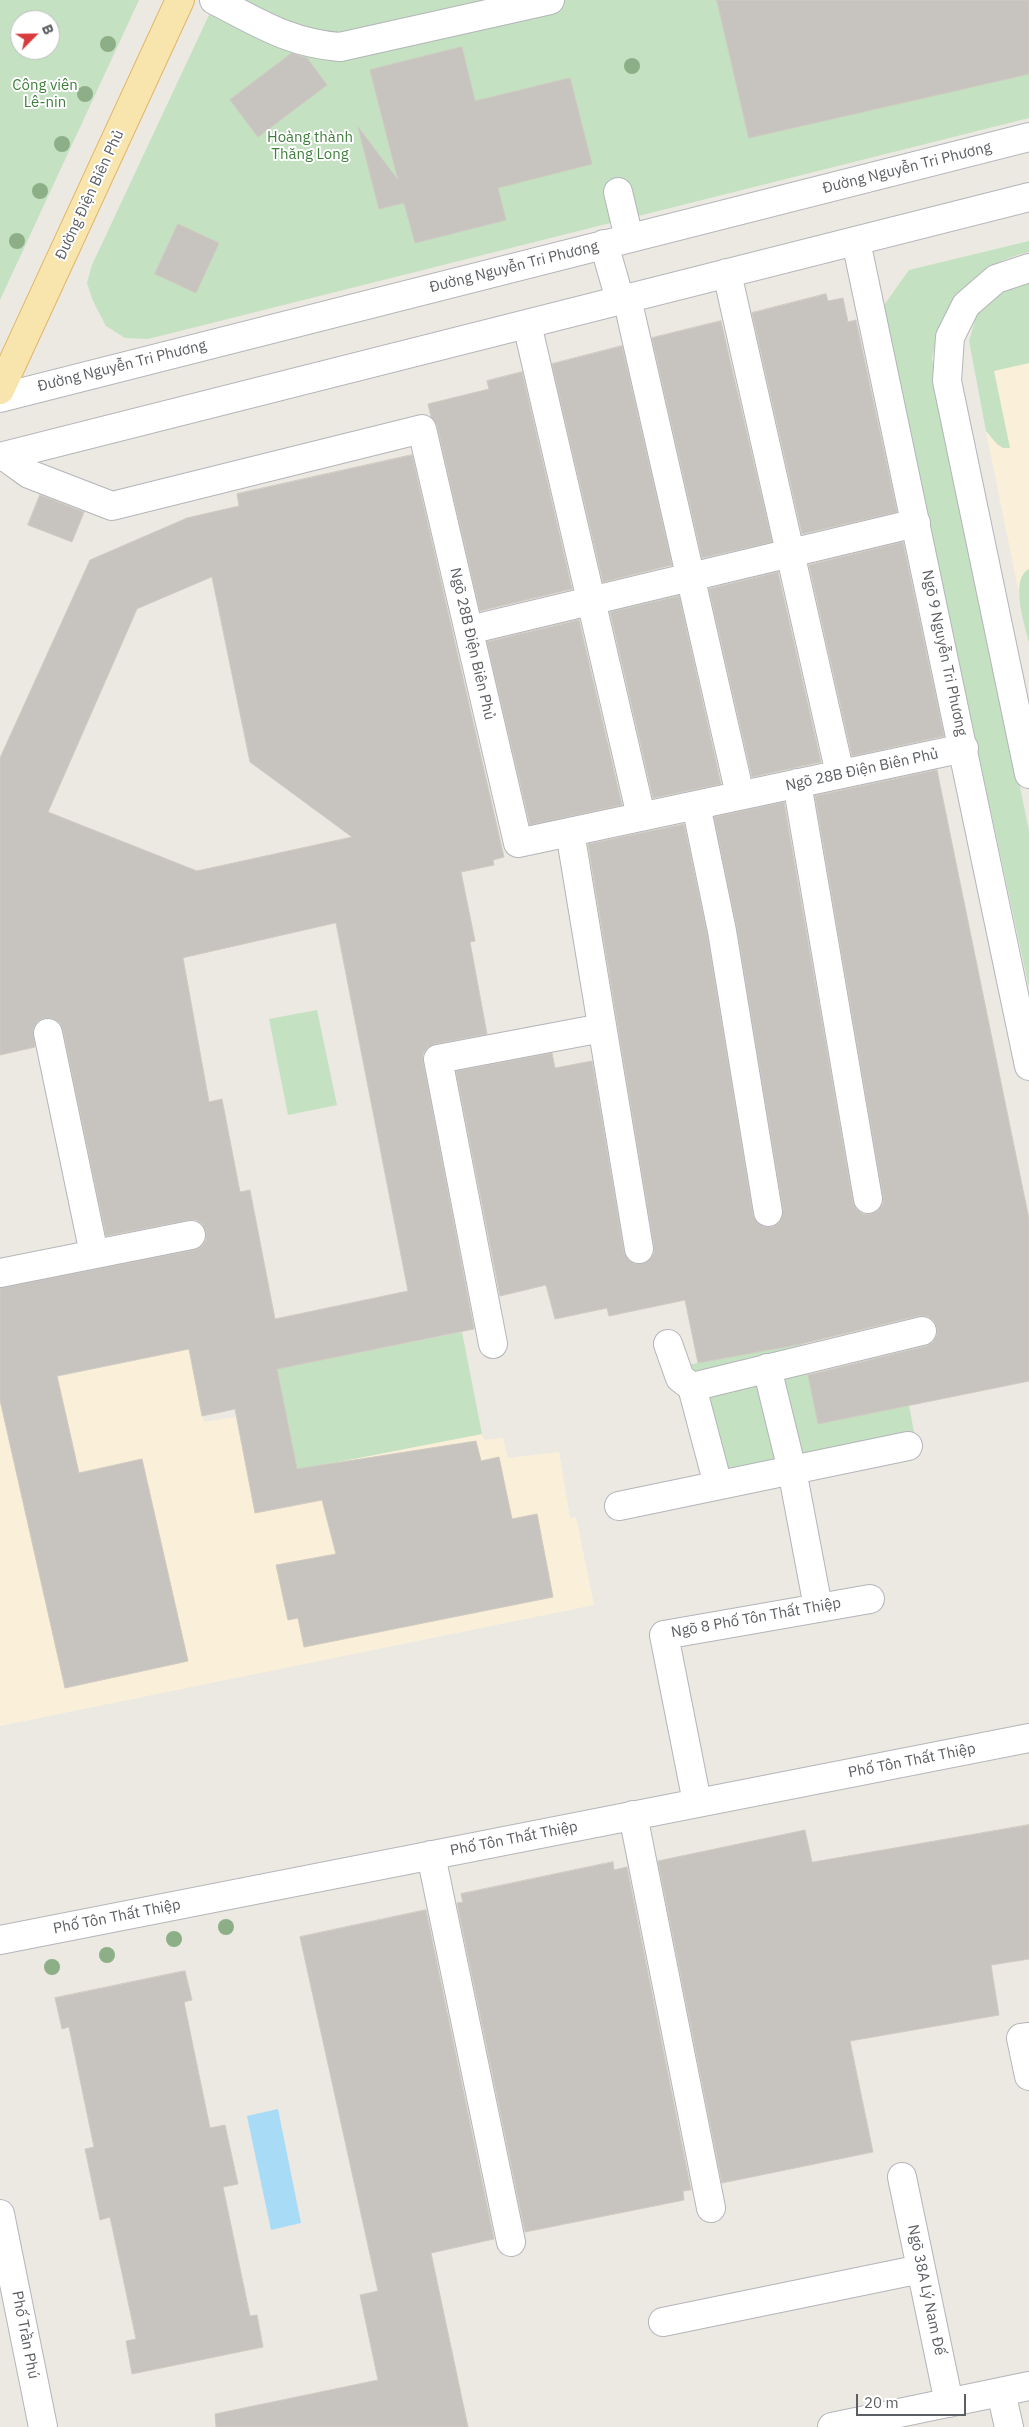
<!DOCTYPE html>
<meta charset="utf-8">
<style>
body{margin:0}
#map{position:relative;width:1029px;height:2427px;overflow:hidden;background:#ece9e2;font-family:"IBM Plex Sans",sans-serif}
canvas{display:block}
.north{position:absolute;left:10px;top:10px;width:50px;height:50px;box-sizing:border-box;background:#fff;border:1px solid #bdbfc0;border-radius:50%;rotate:67deg;font-size:14px;font-weight:700;line-height:20px;text-align:center;color:#5b5e62}
.north::after{content:'';display:block;margin:auto;width:18px;height:22px;background:#d83d3d;clip-path:polygon(50% 0,100% 100%,50% 72%,0 100%)}
.scale{position:absolute;left:856px;top:2394px;width:110px;height:22px;box-sizing:border-box;border:2px solid #5b5e62;border-top:0;padding-left:6px;font-size:15px;line-height:18px;white-space:nowrap;color:#5b5e62;-webkit-text-stroke:4px #fff;paint-order:stroke}
</style>
<div id="map">
<canvas width="1029" height="2427"></canvas>
<div class="north">B</div>
<div class="scale">20 m</div>
</div>
<script>
const c = document.querySelector('canvas').getContext('2d');
c.lineJoin = 'round';
function fillPath(path, color) { c.fillStyle = color; c.fill(path, 'evenodd'); }
function stroke(path, color, width, dash) { c.strokeStyle = color; c.lineWidth = width; c.lineCap = dash ? 'butt' : 'round'; c.setLineDash(dash || []); c.stroke(path); }
function label(font, color, halo, rows, align = 'center') {
  c.font = font + ' "IBM Plex Sans",sans-serif'; c.lineWidth = 4; c.setLineDash([]); c.textBaseline = 'middle'; c.strokeStyle = halo; c.fillStyle = color; for (const [text, x, y, turn = 0] of rows) {
    c.save(); c.translate(x, y); c.rotate((+turn || 0) * Math.PI / 180); c.textAlign = isNaN(turn) ? turn : align; if (halo) c.strokeText(text, 0, 0); c.fillText(text, 0, 0); c.restore();
  }
}
fillPath(new Path2D(`
 M1029,363V643L986,431L992,439L994,370Z
 M189,1349L204,1422L236,1417L255,1513L322,1500L316,1466L482,1434L484,1440L503,1438L508,1458L559,1452L570,1518L576,1517L594,1605L0,1726V1389Z`), '#faf0d9');
fillPath(new Path2D(`
 M0,0H139L0,300ZM20,20H50V50H20Z
 M216,0H1029V118L148,339L125,338L106,326L93,301L87,283L92,265Z
 M1029,241V252C990,260 956,288 940,325C936,335 935,348 932,358L1029,831V988L882,308L909,270Z
 M1029,280V363L994,371L1010,448H1003L997,444L986,431L969,341L980,303L998,287Z
 M1029,569V643C1025,625 1009,579 1029,569Z
 M317,1010L337,1105L288,1115L269,1019Z
 M462,1332L482,1434L297,1470L277,1369Z
 M802,1343L818,1424L909,1405L918,1454L705,1496L687,1365Z`), '#c4e1c1');
fillPath(new Path2D(`
 M278,2109L301,2223L271,2230L247,2116Z`), '#a8dbf6');
const building = new Path2D(`
 M717,0H1029V74L749,138Z
 M462,47L475,101L570,78L592,164L498,188L506,220L415,243L404,203L379,209L358,127L398,180L370,70Z
 M292,53L307,58L327,85L258,137L230,100Z
 M178,224L219,243L196,293L155,274Z
 M826,294L828,301L843,298L848,322L856,320L897,512L802,534L752,313Z
 M721,321L772,542L702,558L652,338Z
 M622,346L672,565L603,582L552,364Z
 M522,372L572,589L480,611L437,425L431,417L428,404L489,389L487,381Z
 M412,455L504,857L493,860L494,865L461,872L475,941L470,942L487,1034L435,1044L427,1048L423,1054V1061L474,1329L277,1369L297,1469L476,1441L481,1461L499,1457L512,1519L537,1514L553,1597L304,1647L298,1618L288,1620L276,1565L336,1554L322,1500L255,1513L235,1409L202,1416L189,1349L57,1376L79,1473L142,1459L188,1661L65,1688L0,1400V1288L194,1250L202,1246L206,1240V1232L202,1224L196,1220H188L106,1236L63,1030L60,1023L52,1018H45L38,1021L33,1029L35,1047L0,1055V758L90,560L187,518L239,506L237,494ZM212,577L250,762L352,837L197,871L48,812L137,609ZM336,923L408,1291L275,1319L250,1190L240,1192L222,1099L209,1102L183,958Z
 M40,495L84,512L72,542L28,525Z
 M903,542L944,736L852,756L809,565Z
 M778,572L821,762L752,777L709,589Z
 M679,596L721,784L653,798L610,612Z
 M579,620L622,805L530,825L487,642Z
 M937,770L1029,1219V1381L818,1424L808,1375L926,1346L933,1342L937,1335V1328L934,1321L927,1316H918L801,1344L698,1363L685,1300L609,1316L607,1308L555,1319L546,1285L500,1296L456,1071L552,1053L555,1068L592,1061L624,1252L627,1258L633,1263L641,1264L648,1261L654,1254V1246L588,844L684,824L707,934L753,1215L756,1221L762,1226L771,1227L778,1224L782,1218L783,1209L737,928L714,817L784,802L853,1202L856,1209L863,1214H871L878,1211L883,1204V1196L815,796Z
 M1029,1825V1959L991,1965L999,2015L850,2041L873,2152L722,2183L658,1861L805,1830L812,1862Z
 M613,1862L614,1870L627,1867L691,2190L683,2191L684,2200L525,2232L457,1903L463,1902L461,1894Z
 M426,1910L494,2239L431,2253L468,2427H216L215,2414L378,2380L360,2295L378,2291L300,1937Z
 M185,1971L192,2000L184,2002L210,2128L225,2125L238,2184L223,2187L250,2316L257,2315L263,2347L132,2374L126,2341L136,2339L110,2217L100,2220L85,2149L94,2147L69,2027L62,2029L55,1998Z`);
fillPath(building, '#c7c4c0');
stroke(building, '#d0cac1', 1);
const minor = new Path2D(`
 M214,0C259,23 289,43 340,47L550,0
 M618,192L629,238
 M856,241L1029,1066
 M604,244L620,300
 M1029,268L996,279L966,305L950,337L947,381L1029,774
 M727,273L840,774
 M627,298L740,795
 M527,324L641,816
 M0,398L1029,137
 M4,456L29,474L112,506L422,429L518,843L964,748
 M0,457L1029,197
 M469,630L916,523
 M797,783L868,1199
 M696,805L722,931L768,1212
 M570,832L639,1249
 M48,1033L94,1254
 M0,1273L191,1235
 M493,1344L438,1059L602,1028
 M668,1344L680,1378L692,1387L718,1485
 M767,1368L792,1470L818,1607
 M692,1387L922,1331
 M619,1506L908,1446
 M697,1802L664,1635L870,1599
 M633,1815L711,2208
 M431,1855L511,2242
 M0,1940L1029,1738
 M1029,2037L1021,2038L1029,2076
 M902,2177L949,2403
 M0,2214L43,2427
 M663,2322L921,2269
 M1001,2392L1009,2427
 M832,2427L1029,2386`);
const major = new Path2D(`
 M0,390L180,0`);
stroke(minor, '#b3b5b9', 30);
stroke(major, '#e3b564', 30);
stroke(minor, '#fff', 28);
stroke(major, '#f7e5ad', 28);
c.fillStyle = '#8daf87';
for (const [x, y] of [
 [108,44],
 [632,66],
 [85,94],
 [62,144],
 [40,191],
 [17,241],
 [226,1927],
 [174,1939],
 [107,1955],
 [52,1967]
]) { c.beginPath(); c.arc(x, y, 8, 0, 2 * Math.PI); c.fill(); }
label('15px', '#3f7f3c', '#fff', [
 ["Công viên",45,86],
 ["Lê-nin",45,103],
 ["Hoàng thành",310,138],
 ["Thăng Long",310,155]
]);
label('15px', '#5b5e62', '#fff', [
 ["Đường Nguyễn Tri Phương",907,168,-14],
 ["Đường Điện Biên Phủ",90,195,-65],
 ["Đường Nguyễn Tri Phương",514,267,-14],
 ["Đường Nguyễn Tri Phương",122,366,-14],
 ["Ngõ 28B Điện Biên Phủ",472,644,77],
 ["Ngõ 9 Nguyễn Tri Phương",944,653,78],
 ["Ngõ 28B Điện Biên Phủ",862,770,-12],
 ["Ngõ 8 Phố Tôn Thất Thiệp",756,1618,-10],
 ["Phố Tôn Thất Thiệp",912,1761,-11],
 ["Phố Tôn Thất Thiệp",514,1839,-11],
 ["Phố Tôn Thất Thiệp",117,1917,-11],
 ["Ngõ 38A Lý Nam Đế",926,2290,78],
 ["Phố Trần Phú",25,2335,79]
]);
</script>
